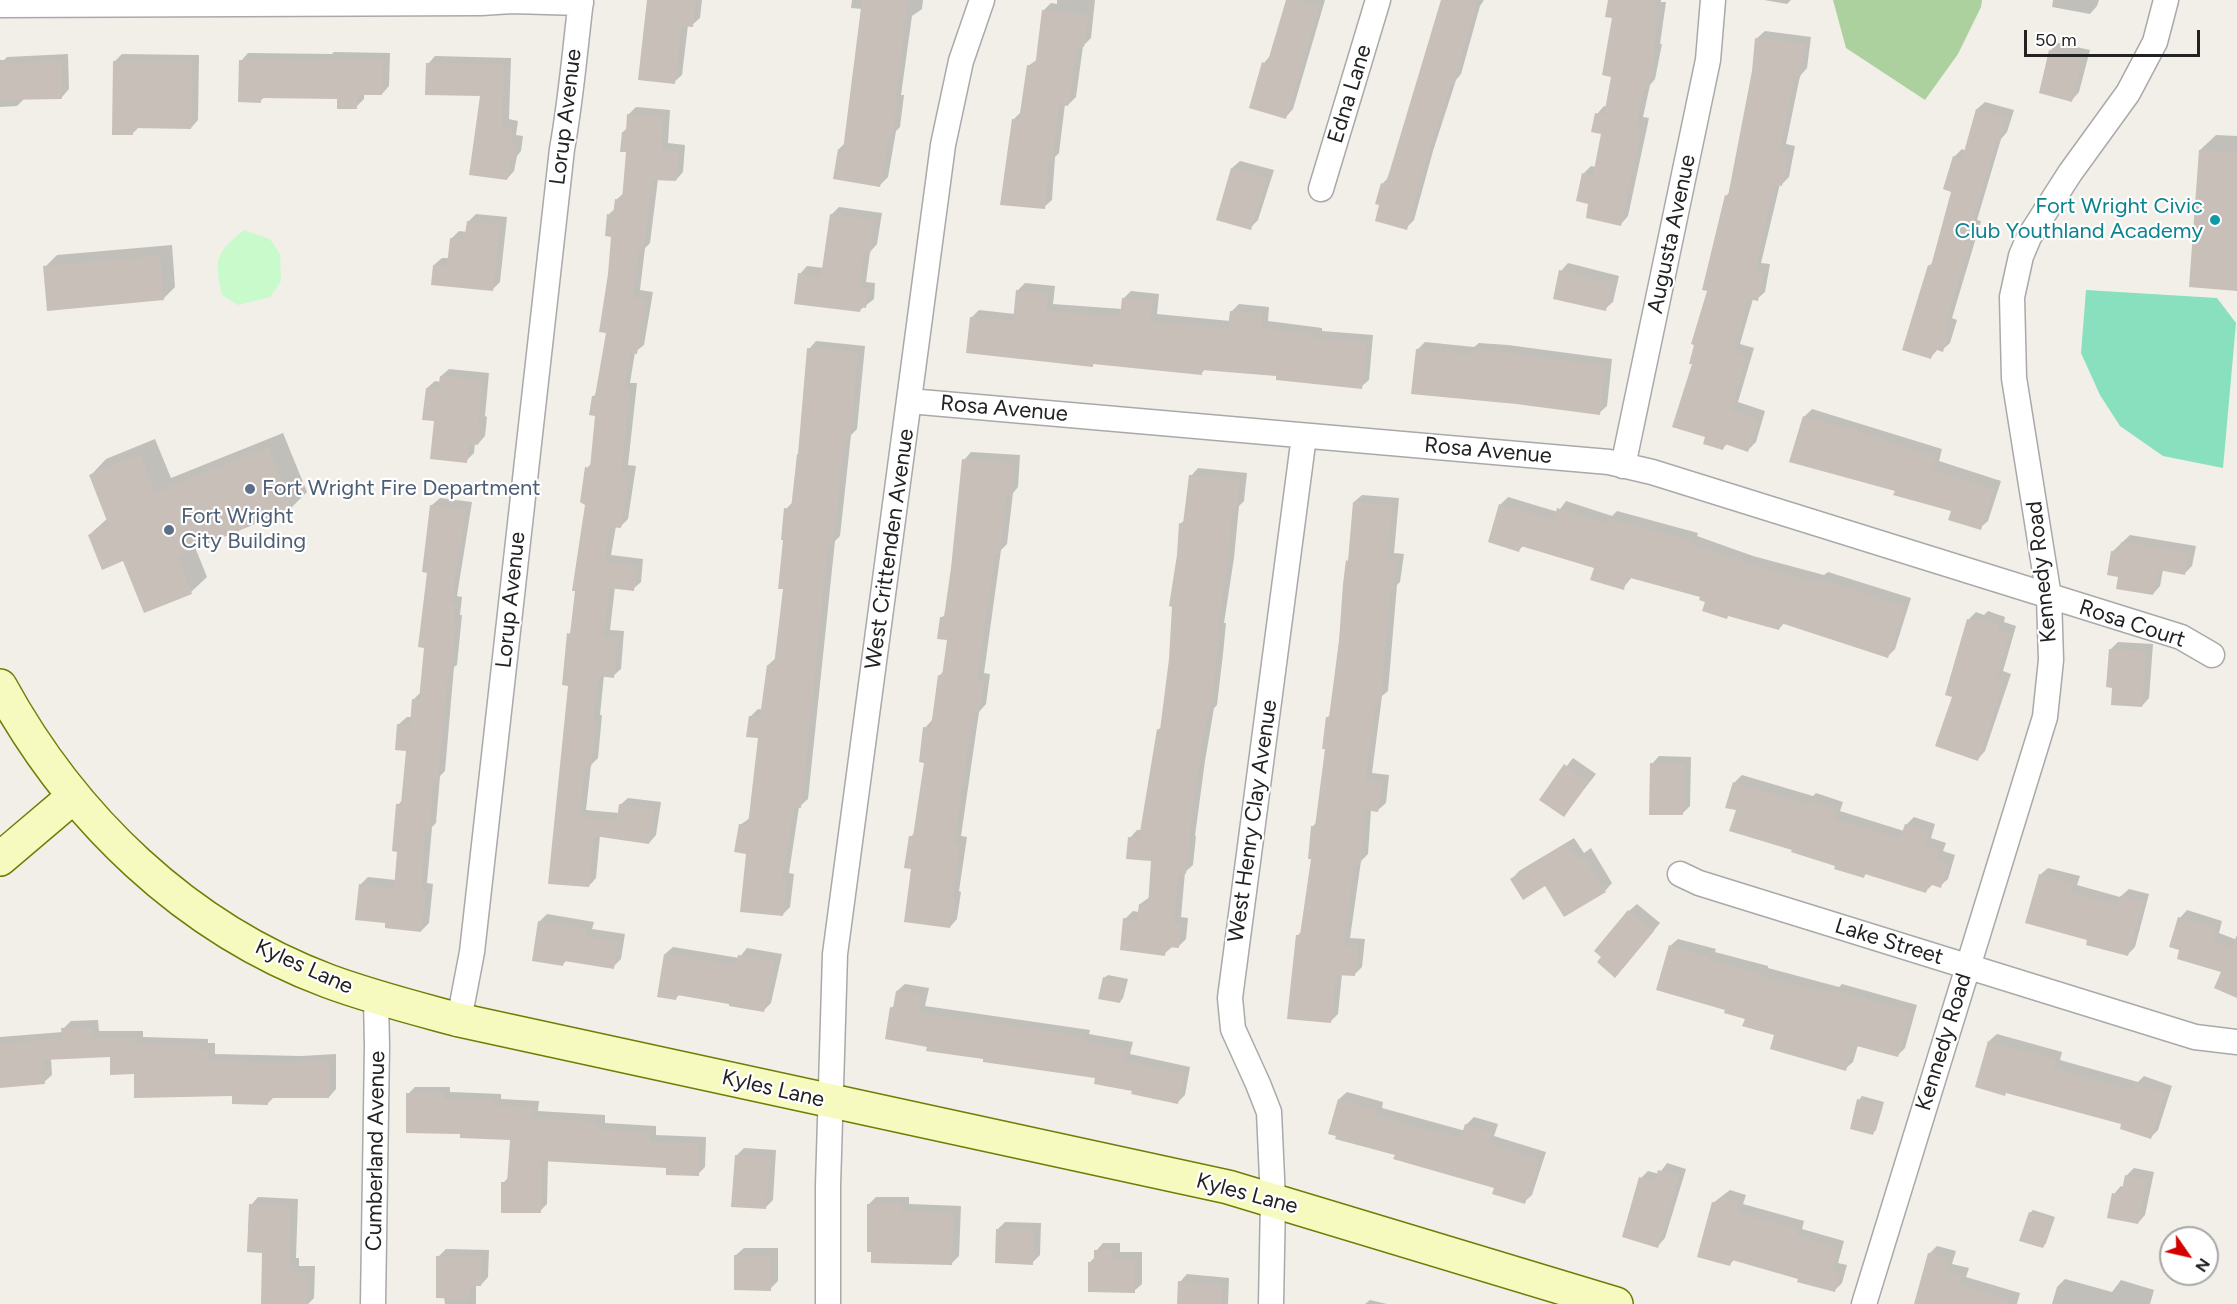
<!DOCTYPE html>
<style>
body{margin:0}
#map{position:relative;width:2237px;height:1304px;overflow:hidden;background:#f2efe9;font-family:Figtree,sans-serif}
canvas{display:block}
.north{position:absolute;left:2159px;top:1226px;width:60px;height:60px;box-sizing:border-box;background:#fff;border:2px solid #a7a7a7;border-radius:50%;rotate:124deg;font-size:16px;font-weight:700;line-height:24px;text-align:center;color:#222}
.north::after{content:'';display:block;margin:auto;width:21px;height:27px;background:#d40000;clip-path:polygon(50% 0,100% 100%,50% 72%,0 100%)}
.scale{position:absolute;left:2024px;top:30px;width:176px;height:27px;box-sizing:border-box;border:3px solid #222;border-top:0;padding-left:8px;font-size:18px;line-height:21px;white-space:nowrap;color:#222;-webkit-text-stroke:4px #fff;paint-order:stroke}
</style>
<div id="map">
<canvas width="2237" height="1304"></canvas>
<div class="north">N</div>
<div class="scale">50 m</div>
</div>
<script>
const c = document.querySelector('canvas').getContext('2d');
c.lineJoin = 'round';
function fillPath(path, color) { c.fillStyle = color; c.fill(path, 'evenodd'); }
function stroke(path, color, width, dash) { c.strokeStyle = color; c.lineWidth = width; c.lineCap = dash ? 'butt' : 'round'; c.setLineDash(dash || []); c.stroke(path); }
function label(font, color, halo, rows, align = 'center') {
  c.font = font + ' Figtree,sans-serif'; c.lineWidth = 4.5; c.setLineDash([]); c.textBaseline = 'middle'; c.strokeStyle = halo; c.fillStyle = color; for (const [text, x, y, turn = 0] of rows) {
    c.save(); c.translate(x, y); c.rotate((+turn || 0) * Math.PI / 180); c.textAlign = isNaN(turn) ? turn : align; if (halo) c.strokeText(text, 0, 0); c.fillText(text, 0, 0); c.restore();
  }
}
fillPath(new Path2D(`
 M1833,0H1982L1981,7L1958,54L1925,100L1846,48Z`), '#add19e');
fillPath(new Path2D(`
 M244,230L270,239L280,254L281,281L270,297L238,305L222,295C214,259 215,253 244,230Z`), '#c8facc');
fillPath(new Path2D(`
 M2086,290L2217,298L2236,323L2223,468L2163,456L2120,426L2100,395L2081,353Z`), '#88e0be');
fillPath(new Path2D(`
 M649,0H702L700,18L692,25H688L682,75L674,82Z
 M852,0H923L922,9L912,16L901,95H904L900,127L896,131L888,177L880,185L839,149L845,143L862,9L851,8Z
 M1057,0H1095L1091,38L1083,46L1076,97L1068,105L1065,104L1059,153L1055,157L1052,200L1044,207L1013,120L1021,112L1028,66L1038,59L1043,11L1051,3L1057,4Z
 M1288,0H1325L1293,109L1286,117L1264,63L1270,56Z
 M1442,0H1484L1480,6L1461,74L1456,80L1433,151L1414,220L1406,228L1382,184L1389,177Z
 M1610,0H1661V2H1666L1660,44H1662L1655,79L1650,85L1643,117L1649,118L1628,216L1621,224L1590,202L1584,173L1591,166L1596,167L1603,133L1597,114L1604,106L1607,107L1613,76L1614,17Z
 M1764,0H1791L1787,4Z
 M2053,0H2099L2097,6L2090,14L2052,7Z
 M1765,31L1811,37L1807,68L1800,76L1786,144L1795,146L1789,177L1782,184H1780L1761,263L1770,264L1765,292L1757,299H1753L1740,344L1754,348L1738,402L1765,411L1756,442L1748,450L1728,443L1723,448L1707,436L1694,363L1726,196L1730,192L1753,71L1757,38Z
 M2058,43L2090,50L2079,92L2072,100L2050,51Z
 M334,52L390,53L389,86L382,94H364V99L356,107L338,98L265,97L260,101L241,61L248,53L332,54Z
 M68,54L69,89L62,97L25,98L17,106L0,107V60H4L7,57Z
 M122,54L199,55L198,120L191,128L139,127L132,134L114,62Z
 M435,56L511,58L509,119L518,121L516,135L523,136L521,151L517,156L514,171L507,179L481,95L428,64Z
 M1985,102L2014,110L2007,132L2001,139L1977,220L1981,221L1952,318L1957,320L1950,343L1942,350L1938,349L1931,357L1929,266L1934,261L1953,191L1954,157L1962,149L1966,151L1977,109Z
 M636,107L670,110L668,143L685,145L683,172L676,180L658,179L650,243L645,248L640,290L653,292L644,345L635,352L630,383H637L628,465L636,466L628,519L620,527L616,526L611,555L643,559L641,582L633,589L615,587L610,630L624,631L621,669L613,676L604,675L600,715H602L598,758L591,765L586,810L619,813L620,805L628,798L661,802L656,835L649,843L600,835L596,878L589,886L549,882L570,685L569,634L572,630L586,504L587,468L592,463L597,415L593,397L597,392L607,332L613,235L609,214L616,208V200L625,192L627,151L623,132L627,128L628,115Z
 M2216,135L2237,136V289L2200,150Z
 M1240,161L1274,170L1258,220L1250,228L1232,168Z
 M839,207L882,213L877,244L870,252L866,282L875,283L874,299L860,310L800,274L807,266L824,268L831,215Z
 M476,214L507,217L500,282L492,290L434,265L442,258H449L451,239L459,231L467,232L468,222Z
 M172,245L175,287L163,299L45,267L57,255Z
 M1568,263L1619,276L1613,302L1605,309L1561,271Z
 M1025,283L1055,286L1053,304L1122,309L1123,299L1131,291L1159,294L1157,314L1230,321L1231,312L1239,304L1269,307L1268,321L1322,328V331L1373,335L1369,380L1361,387L1278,375L1205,369L1202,373L1095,363L1092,365L971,318L979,310L1015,314L1018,290Z
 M816,341L865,346L857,429L851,435L840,536L835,541L808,799L799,807L789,873L794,874L790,907L783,914L748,853L740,825L750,818L760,737L750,717L758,709L763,710L768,665L776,658L784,588L786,509L794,501L800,452L809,349Z
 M1425,342L1474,347L1479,343L1508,345L1612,359L1607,406L1599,413L1417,350Z
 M449,369L489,373L485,416L487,417L485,436L478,444L475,443L474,453L466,461L435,420L427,388L435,381L441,382V376Z
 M1812,409L1942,449L1939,461L2001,481L1988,521L1980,528L1953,510L1896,490L1804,417Z
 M283,433L307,492L291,508L195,547L207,577L191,592L145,611L124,559L89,535L108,518L91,475L106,459L155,439L171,478Z
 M971,452L1020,455L1018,487L1013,493L1007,544L1001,550L984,673L990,674L986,704L979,712L961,836L967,837L959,891L961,892L957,919L950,927L913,868L911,837L915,832L925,762V728L932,720L939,676L944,671L949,639L942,617L946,614L952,568L964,460Z
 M1198,468L1247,473L1244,501L1239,506L1234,558L1224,623H1226L1223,654L1217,705L1214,708L1205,761L1195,836H1196L1193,865L1185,872L1181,917L1188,918L1186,939L1178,947L1173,946L1164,954L1125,919L1133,911L1139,912L1140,904L1150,897L1153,860L1130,838L1137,830H1142L1158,730L1161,727L1170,659L1180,524L1186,519L1191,476Z
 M1362,495L1399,498L1394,553L1404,554L1400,582L1397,585L1388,691L1382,696L1372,773L1389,775L1386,803L1378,810L1371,809L1368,854L1361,861L1350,938L1365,939L1362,967L1354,975L1342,974L1338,1014L1330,1022L1297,936L1302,931L1313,858L1312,827L1317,822L1326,748L1328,717L1331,714L1348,561L1350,559L1354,502Z
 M1508,497L1558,512L1566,501L1612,516L1617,511L1698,533L1697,536L1753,556L1824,575L1828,572L1911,598L1895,649L1888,656L1785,622L1779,629L1729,615L1702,596L1632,577L1623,588L1595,568L1524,545L1519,550L1500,505Z
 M440,498L472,502L457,596L462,597L460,615H462L457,665L454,667L445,771L440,776L436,823L432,827L427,883L433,884L429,923L421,931L387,922L360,885L368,877L396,880L399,850L398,805L403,799L407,750L399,724L407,717H412L413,700L421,692L426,646L432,505Z
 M2130,535L2196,546L2192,566L2185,573L2163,570L2160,586L2153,594L2120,576L2112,552Z
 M1988,611L2005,617L2004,622L2016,626L2003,671L2011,674L1985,751L1978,759L1954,697L1968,620L1976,612L1984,615Z
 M2118,642L2153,644L2149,698L2142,706L2113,686L2110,650Z
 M1659,756L1691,757L1690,806L1682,814L1652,764Z
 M1573,758L1596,774L1564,815L1541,799Z
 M1742,775L1813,796L1816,793L1843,802L1840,811L1904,831L1906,825L1914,817L1935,824L1931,838L1946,843L1943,851L1955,855L1948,879L1940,886L1933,884L1925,892L1867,873L1864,876L1794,849L1737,809L1734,783Z
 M1574,838L1584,853L1591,848L1612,883L1605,891L1512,879L1519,871Z
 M2048,868L2080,876L2077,885L2120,897L2129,889L2149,894L2135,947L2128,954L2089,939L2040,875Z
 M1637,904L1660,923L1623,968L1629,911Z
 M2187,910L2222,921L2219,933L2237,940V996L2223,971L2181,950L2180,918Z
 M547,914L594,922L592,929L625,934L621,959L613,967L567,960L562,965L539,922Z
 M1678,939L1716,949L1715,952L1768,966V968L1839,987L1842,984L1917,1005L1905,1048L1897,1056L1858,1045L1853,1062L1845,1069L1727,1009L1670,946Z
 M673,947L739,958L747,948L782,954L771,1003L763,1011L731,1002L680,994L675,999L665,954Z
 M1108,975L1128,979L1123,998L1120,1002L1104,978Z
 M905,984L929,988L925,1006L1090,1030L1089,1034L1133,1042L1130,1054L1190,1067L1185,1095L1177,1103L1134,1090L1097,1076L985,1058L928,1045L891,1008L895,1005L897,991Z
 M98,1020L99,1031H143V1037L208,1039V1043H215V1054L301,1056L336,1054V1089L329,1097H274L267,1104L135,1073L111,1055L51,1058L52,1075L44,1082L0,1070V1037L63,1032V1029L71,1021Z
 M1997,1034L2062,1052L2060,1060L2138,1082L2144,1076L2172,1086L2158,1130L2150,1138L1989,1041Z
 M415,1087H450V1092L501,1094V1099L539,1101L538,1111L605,1115V1123L656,1126V1135L706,1137L705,1167L698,1174L667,1167L548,1160L547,1204L540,1211L503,1183L509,1177L511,1138L462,1132L408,1094Z
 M1347,1092L1383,1102L1382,1108L1462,1130H1465L1466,1125L1474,1117L1498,1124L1494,1136L1546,1152L1532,1195L1524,1202L1495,1187L1396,1154L1339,1099Z
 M1862,1096L1884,1102L1876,1130L1873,1133L1859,1100Z
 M744,1148L776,1150L773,1200L766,1207L736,1156Z
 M1667,1163L1686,1169L1665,1238L1658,1246L1641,1178L1648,1171L1659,1174Z
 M2134,1168L2154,1172L2145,1215L2138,1223L2114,1194L2121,1186L2124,1187L2127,1175Z
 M1730,1190L1746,1195L1743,1204L1804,1221L1802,1229L1844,1241L1838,1263L1847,1265L1842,1283L1834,1291L1800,1278L1735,1259L1730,1264L1713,1203Z
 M258,1197L298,1199L296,1258H299V1266H315L314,1298L308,1304H263V1251L251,1205Z
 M876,1197H909V1204L961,1206L959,1256L951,1264L869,1204Z
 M2033,1210L2055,1217L2046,1243L2043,1247L2030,1213Z
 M1005,1222L1041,1223L1040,1255L1032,1263L997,1230Z
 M1103,1243H1120V1252H1142V1284L1134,1291L1090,1262L1095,1257L1096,1251Z
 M1937,1246L1956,1251L1952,1264L1969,1268L1966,1277L2020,1293L2017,1304H1916L1929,1254Z
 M744,1248H778V1281L770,1289L736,1255Z
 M446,1249L489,1250L488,1277L481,1285H476V1304H445L438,1257Z
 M1187,1274L1229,1278L1228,1304H1179L1180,1282Z
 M2065,1279L2112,1292L2121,1280L2154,1290L2150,1304H2052L2057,1287Z
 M1370,1300L1387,1304H1365Z`), '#0003');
fillPath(new Path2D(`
 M647,0H696L693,27L681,26L675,84L638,80Z
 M862,0H908L895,102L897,103L892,136L889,135L880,187L833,179L838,149L843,150Z
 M1286,0H1298L1319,6L1286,119L1249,108L1262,62L1267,64Z
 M1441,0H1477L1454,84L1451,83L1426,160L1407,230L1375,221L1379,205L1375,204L1381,183L1385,185L1390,170Z
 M1608,0H1656L1654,9H1659L1653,51H1655L1648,89L1644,88L1636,125L1642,126L1621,226L1586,218L1588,204L1576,201L1582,173L1593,175L1601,134L1591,132L1595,113L1604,115L1611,77L1602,75L1612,18L1605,17Z
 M1042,10L1088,15L1084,47H1077L1068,106L1059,105L1052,162H1049L1045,209L1000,205L1012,119L1019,120L1027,65L1035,67Z
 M1755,38L1805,44L1800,78L1794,77L1779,152L1789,154L1782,186L1774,184L1755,270L1764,272L1758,301L1748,299L1734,352L1747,356L1731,410L1759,419L1748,452L1725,444L1723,450L1703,444L1705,437L1672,427L1692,364H1689L1694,345L1691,344L1707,291L1702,290L1725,195L1728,196L1752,71Z
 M2049,50L2083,58L2072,102L2039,93Z
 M325,59L383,60L382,95H357V109H337V99L261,98V103L238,102L239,60L325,61Z
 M61,61L62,99L0,100V64Z
 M113,61L192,62L191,129L133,128V135H112Z
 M426,63L504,65L502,127L512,128L510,142L516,143L514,160H510L507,180L469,175L480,96L425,95Z
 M1976,109L2007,117L2000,142L1997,141L1994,148L1970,228L1974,229L1945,325L1950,327L1943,352L1934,349L1931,359L1902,350L1928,265L1931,266L1951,192L1943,189L1953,156L1962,159Z
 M627,114L663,116L661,150L679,152L676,181L652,180L643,252H638L633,297L646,299L637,354L630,353L624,390H630L621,472L629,473L621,528L610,527L604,562L637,566L634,591L609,588L603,637L618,638L614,678L598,676L593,722H596L591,767H585L579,817L617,820L619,804L654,809L649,844L594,836L589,887L548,884L568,686L562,685L567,633L570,634L575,591H572L585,505L580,502L585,467L590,468L595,416L589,415L592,396H595L606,333L599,332L608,274L611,237L605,236L607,214L613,215L615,199L622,200L626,152H620L622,132H626Z
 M2199,150L2237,152V291L2189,287Z
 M1231,168L1267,177L1251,230L1216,220Z
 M830,214L875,220L870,253L864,252L859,289L868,290L866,308L861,307L860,312L794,304L798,273L821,276Z
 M467,221L500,224L493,291L431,285L433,265L447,266L450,238L464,240Z
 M160,256L164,300L47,311L43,266Z
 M1559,270L1612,283L1606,311L1553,299Z
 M1016,290L1048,293L1046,311L1120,317L1122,298L1152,301L1150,321L1228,328L1230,311L1262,314L1261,328L1315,335V338L1366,342L1362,389L1276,380V376L1202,370V375L1093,364V367L966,353L970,317L1013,321Z
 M807,348L858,353L850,438H845L833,545H828L801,808L794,807L782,880L787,881L783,916L740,912L746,854L734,852L739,824L748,825L758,738L746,737L749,716L760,717L767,665H774L783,589H778L783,540H781L784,508L791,509L797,454H798Z
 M1416,349L1469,355L1470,350L1500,352L1605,366L1600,415L1516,404L1411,394Z
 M440,376L482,380L478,424H481L478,445L469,444L467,463L430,459L434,421L422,420L426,388L438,389Z
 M1803,416L1885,439V442L1936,456L1932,469L1994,489L1981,530L1948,520L1951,511L1893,495L1895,491L1789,462Z
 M268,447L292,509L177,556L192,594L144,613L123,561L102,570L88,535L109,526L89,475L140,454L155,493Z
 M962,459L1013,463L1011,497L1006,496L1000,553H995L977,680L984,681L979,713L973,712L954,843L960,844L952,899H955L950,928L904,922L911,869L904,868L909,836H913L924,763L919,762L923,727L931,728L938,675L942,676L947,640L937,639L940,617H944L951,568Z
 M1189,475L1240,480L1236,511L1232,510L1227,567L1217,630H1220L1216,663L1210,714H1207L1198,770L1188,843H1190L1186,874L1179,873L1174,924L1181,925L1179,948L1166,947L1165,956L1120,950L1123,918L1137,919L1139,904L1148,905L1151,861L1126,859L1128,837L1139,838L1157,729L1160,730L1169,659L1172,607L1169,606L1177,555L1179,523L1183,524Z
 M1353,502L1392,505L1387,560L1397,561L1393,591H1390L1381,700H1376L1365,781L1382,783L1378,812L1365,810L1361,863L1355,862L1343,945L1358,946L1355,976L1336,975L1331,1023L1287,1019L1296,935H1300L1311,859H1308L1311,826L1315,827L1325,749H1322L1326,717H1329L1339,641L1343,584L1346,560L1348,561Z
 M1499,504L1554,520L1557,508L1606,524L1608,518L1691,541L1690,544L1745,563L1817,583L1819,579L1905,606L1888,658L1781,623L1779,630L1728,616L1727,619L1702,611L1705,602L1699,600L1700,597L1627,577L1624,590L1590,580L1594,568L1521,546L1519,552L1488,542Z
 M430,505L466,509L451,603L456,604L453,622H456L450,674H448L438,780H433L429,832H425L421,890L426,891L421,932L385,928V923L355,920L359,884L394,888L397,852L392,851L396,804H401L406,751L395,750L397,724H410L412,699L419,700L424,648L418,647L427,573L422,572Z
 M2121,542L2189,553L2185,575L2158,570L2153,595L2116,589L2118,577L2107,575L2111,551L2120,552Z
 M1979,618L1999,624L1997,630L2010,634L1996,679L2004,681L1978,761L1935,746L1952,697L1945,695L1967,619L1978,622Z
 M2109,649L2146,651L2142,707L2111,705L2112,688L2106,687Z
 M1650,763L1684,764L1683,815H1649Z
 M1564,764L1589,782L1564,817L1539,800Z
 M1733,782L1806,804L1807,800L1836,809L1833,819L1900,839L1905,824L1929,832L1924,846L1939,851L1936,859L1949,863L1941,888L1929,884L1926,893L1865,874L1864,878L1834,869L1835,866L1791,852L1792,850L1729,831L1736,810L1725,808Z
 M1566,844L1576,860L1583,855L1606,892L1564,917L1545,886L1523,900L1510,879Z
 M2039,874L2073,884L2070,893L2117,905L2120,896L2143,902L2128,956L2086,945L2087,940L2025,923Z
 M1628,910L1654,931L1615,978L1597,962L1601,957L1594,951Z
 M2178,917L2216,928L2212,940L2231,948L2237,935V998L2214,988L2221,972L2177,959L2179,950L2169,947Z
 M538,921L587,929L586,936L618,941L614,969L564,961L563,966L532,961Z
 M1669,945L1709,957V960L1762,974L1761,976L1832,994L1833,990L1911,1012L1898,1057L1853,1045L1846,1071L1770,1049L1774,1035L1742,1026L1745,1019L1724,1013L1725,1010L1656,990Z
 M664,954L736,965L738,955L775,961L764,1012L729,1006V1004L677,995L676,1000L657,997Z
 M1103,977L1125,982L1120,1003L1098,999Z
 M896,991L922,995L919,1013L1055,1032L1083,1037L1082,1041L1126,1050L1124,1061L1184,1074L1178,1104L1131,1094L1132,1091L1094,1084L1095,1078L983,1062V1059L926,1051L927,1047L885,1039L890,1007L893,1008Z
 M91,1027L92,1038H136V1044L200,1046L201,1050H208L207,1061L293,1063V1061H329V1098H268V1105L232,1104V1096L134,1098V1074L110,1075V1057L43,1060L45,1084L0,1088V1044L62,1038L61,1028Z
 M1988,1041L2056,1059L2053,1068L2132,1090L2135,1083L2166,1093L2151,1139L2120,1129L2121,1124L2006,1093L2005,1096L1975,1087Z
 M406,1093H444V1099L494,1100V1105L532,1107V1118L599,1122L598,1129L650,1132V1142L699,1143V1176L666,1175V1168L541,1161V1213H501V1182H507L510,1140L460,1138V1134L406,1133Z
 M1338,1099L1377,1110L1375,1115L1454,1137L1461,1138L1465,1124L1491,1132L1488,1143L1539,1160L1525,1204L1492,1194L1494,1188L1393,1159L1395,1155L1335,1139L1336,1136L1328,1134Z
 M1857,1099L1881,1106L1873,1135L1850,1129Z
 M735,1155L770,1157L766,1209L731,1207Z
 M1658,1170L1679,1176L1658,1248L1622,1237L1639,1177L1655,1182Z
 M2125,1175L2147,1179L2138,1224L2107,1218L2112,1193L2121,1195Z
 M1721,1197L1739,1202L1737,1212L1798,1229L1796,1236L1838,1248L1832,1270L1840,1273L1835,1292L1797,1282L1798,1279L1732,1260L1730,1266L1697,1257L1712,1202L1719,1203Z
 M249,1204L291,1206L289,1265H292V1273H308L307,1304H261L262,1253L247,1252Z
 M867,1204H902V1212L954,1213L952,1265L871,1263V1252H867Z
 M2029,1212L2053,1220L2043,1248L2019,1241Z
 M996,1229L1034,1230L1033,1265L995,1263Z
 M1094,1250H1113V1259H1135V1293L1088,1292V1262H1094Z
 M1928,1253L1949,1258L1946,1271L1962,1276L1960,1285L2008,1299L2007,1304H1914Z
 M734,1255H771V1291L734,1290Z
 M436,1256L482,1257L481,1286H470L469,1299L436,1298Z
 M1178,1281L1222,1285L1221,1304H1177Z`), '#c7bfb8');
const minor = new Path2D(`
 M0,5L481,3L512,1L581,3
 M1321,189L1378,0
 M909,401L1609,462L1652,472L2181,637L2212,655
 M1623,466L1708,60L1713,0
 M1680,874L1699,883L2195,1037L2237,1042
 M459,1020L472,952L562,149C571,100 575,49 581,0
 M373,1304L377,1046L376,998
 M828,1304V1186L835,954L943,145L961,61L982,0
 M1271,1304L1273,1200L1269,1112L1258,1084L1233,1029L1230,998L1304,436
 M1864,1304L2045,717L2051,660L2049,597L2014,378L2012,297L2021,256L2029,237L2070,173L2128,93L2155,42L2166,0`);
const secondary = new Path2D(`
 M0,686C72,818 186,928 328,981C371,997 415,1008 459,1020L1228,1187L1616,1304
 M0,859L73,797`);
stroke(minor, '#a9a9a9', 27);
stroke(secondary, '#707d05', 36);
stroke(minor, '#fff', 24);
stroke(secondary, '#f7fabf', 33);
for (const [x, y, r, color] of [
 [2215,220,6,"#0f9aa8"],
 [250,489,6,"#5c6f8a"],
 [169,530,6,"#5c6f8a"]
]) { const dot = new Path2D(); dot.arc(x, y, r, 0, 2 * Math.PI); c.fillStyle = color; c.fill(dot); stroke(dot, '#fff', 2); }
label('22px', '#222', '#fff', [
 ["Edna Lane",1350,94,-73],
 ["Lorup Avenue",566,117,-83],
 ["Augusta Avenue",1672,234,-78],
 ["Rosa Avenue",1004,409,5],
 ["Rosa Avenue",1488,451,5],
 ["West Crittenden Avenue",890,549,-82],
 ["Kennedy Road",2042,572,-96],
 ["Lorup Avenue",511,600,-84],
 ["Rosa Court",2132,624,18],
 ["West Henry Clay Avenue",1253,821,-82],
 ["Lake Street",1889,942,17],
 ["Kyles Lane",304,967,24],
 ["Kennedy Road",1944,1042,-73],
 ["Kyles Lane",773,1089,13],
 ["Cumberland Avenue",376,1151,-89],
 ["Kyles Lane",1247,1194,15]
]);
label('22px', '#0d838f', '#fff', [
 ["Fort Wright Civic",2203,207],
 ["Club Youthland Academy",2203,232]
], 'right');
label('22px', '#4e5e75', '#fff', [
 ["Fort Wright Fire Department",262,489],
 ["Fort Wright",181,517],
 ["City Building",181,542]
], 'left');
</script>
